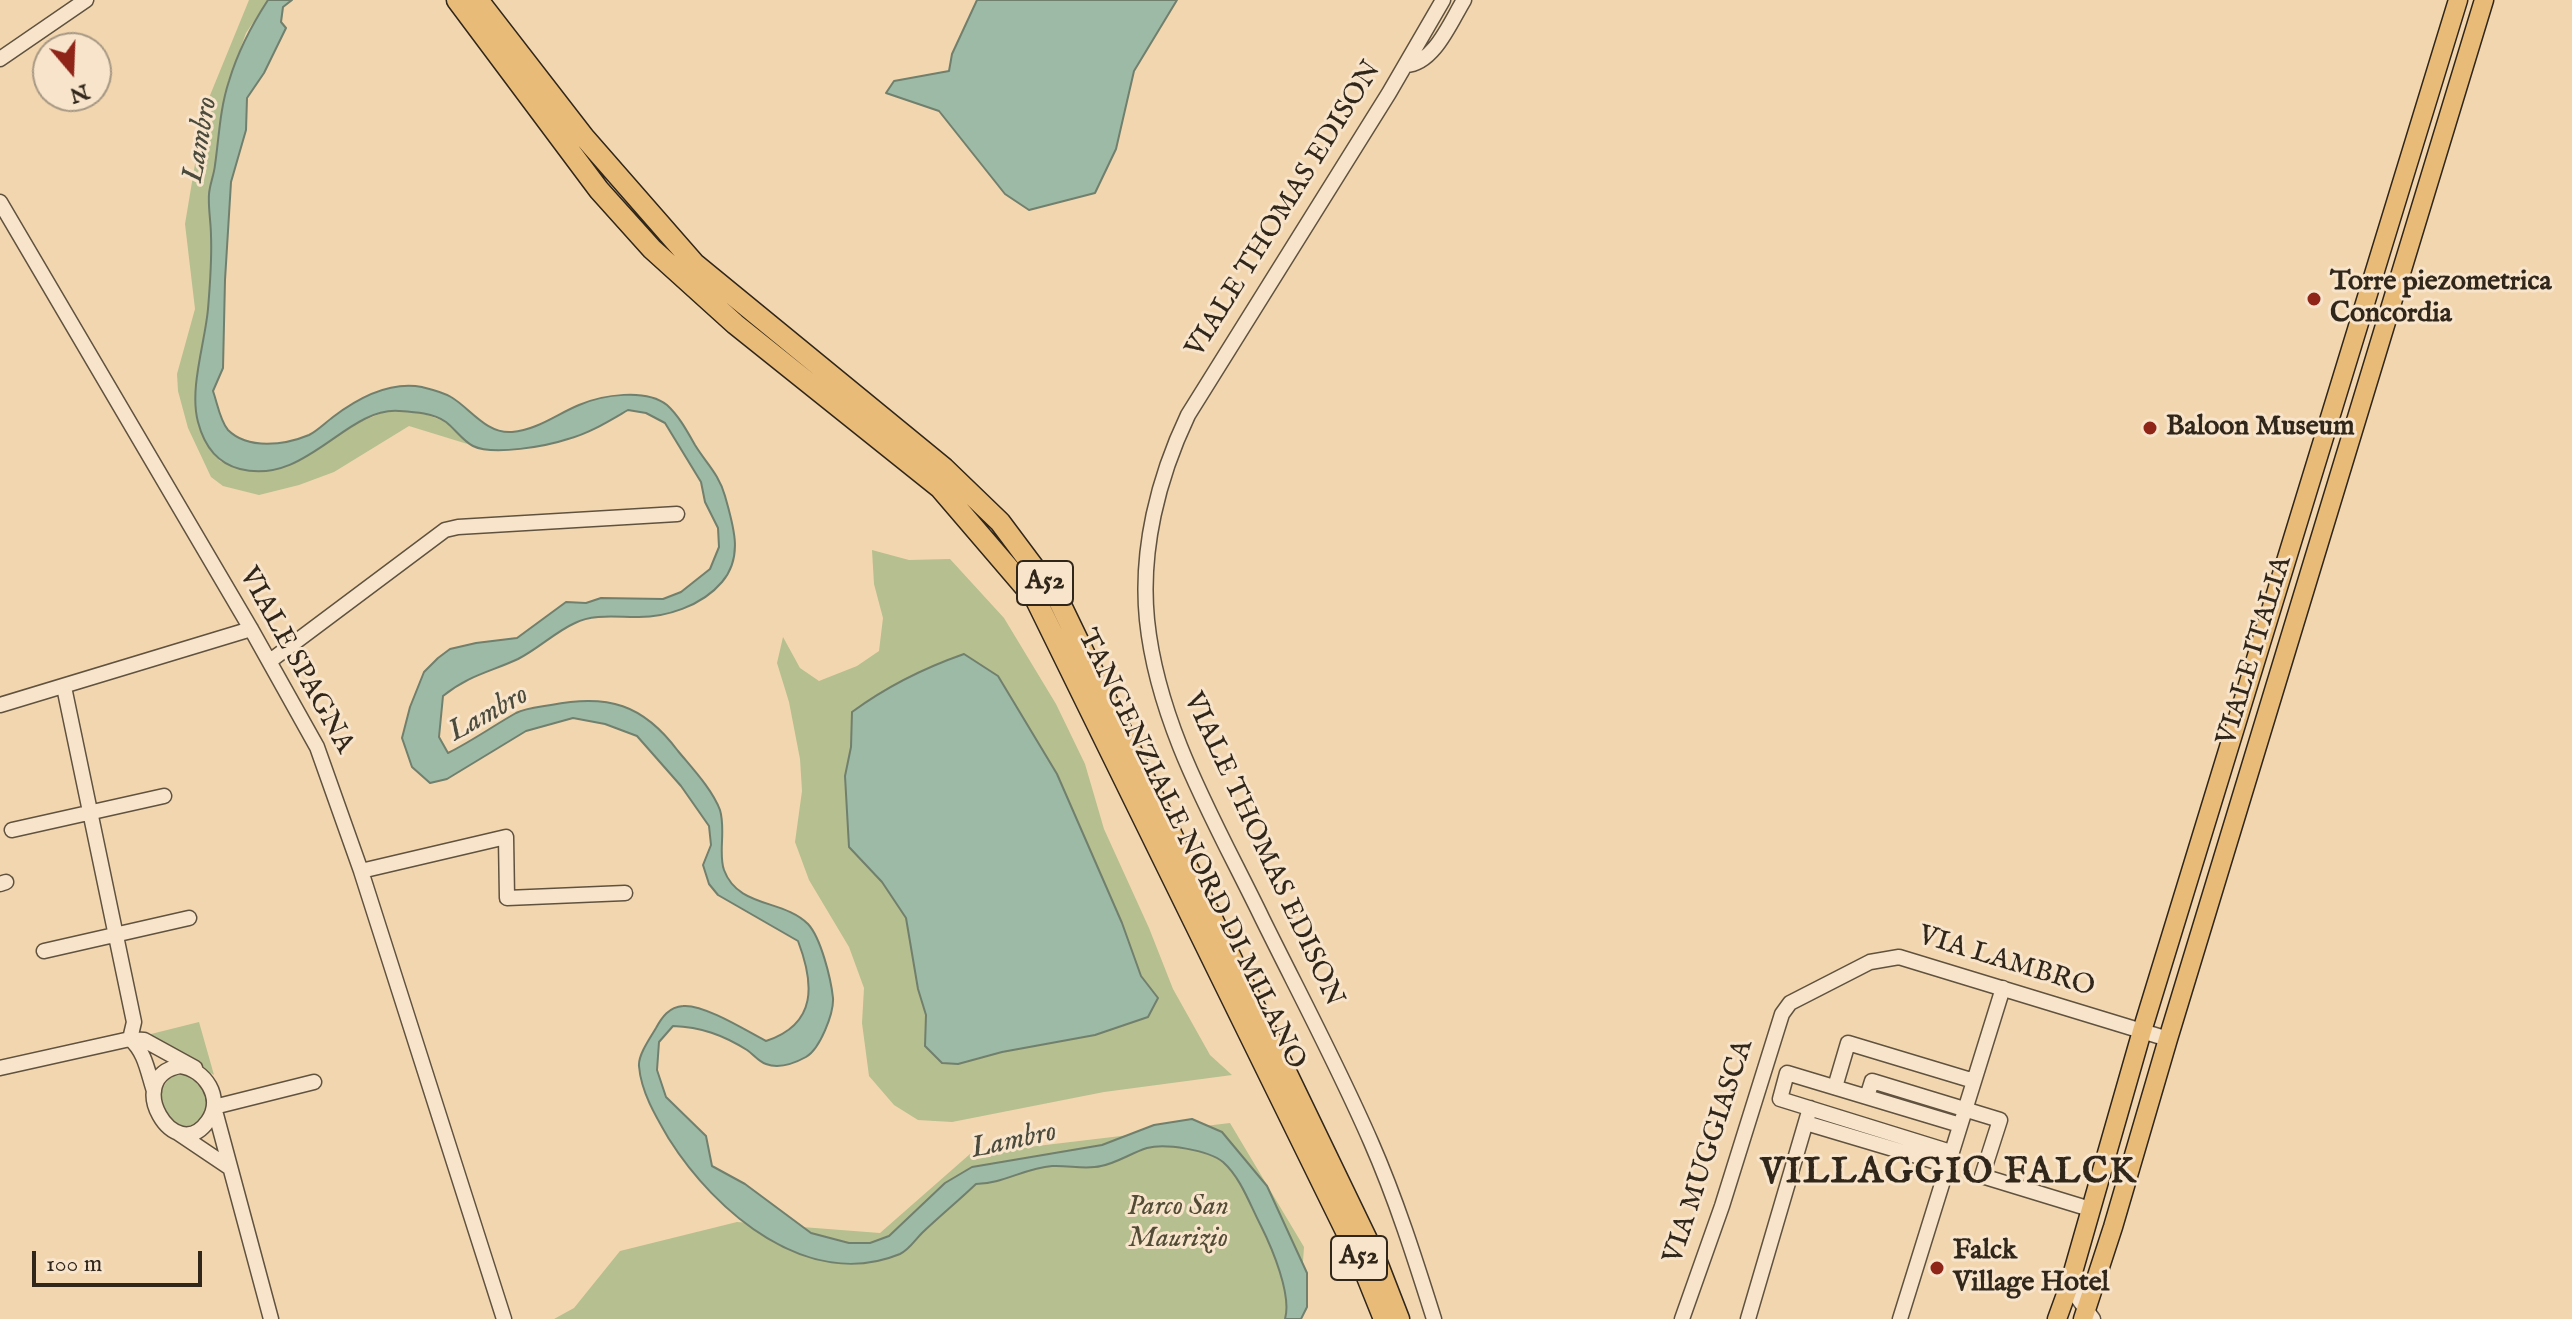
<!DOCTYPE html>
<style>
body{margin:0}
#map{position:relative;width:2572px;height:1319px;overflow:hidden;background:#f2d6af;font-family:"IM FELL English",serif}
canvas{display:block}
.north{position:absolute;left:32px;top:32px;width:80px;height:80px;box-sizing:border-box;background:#f7e4cb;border:2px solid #a79884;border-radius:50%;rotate:161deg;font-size:22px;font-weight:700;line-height:32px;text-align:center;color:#30261a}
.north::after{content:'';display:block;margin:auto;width:28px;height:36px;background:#8f2418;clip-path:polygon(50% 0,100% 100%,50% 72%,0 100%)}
.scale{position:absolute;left:32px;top:1251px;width:170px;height:36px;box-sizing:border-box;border:4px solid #30261a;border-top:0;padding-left:10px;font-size:24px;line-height:28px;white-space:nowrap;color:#30261a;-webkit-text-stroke:6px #f7e4cb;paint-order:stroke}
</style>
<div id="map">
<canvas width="2572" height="1319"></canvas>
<div class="north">N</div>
<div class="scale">100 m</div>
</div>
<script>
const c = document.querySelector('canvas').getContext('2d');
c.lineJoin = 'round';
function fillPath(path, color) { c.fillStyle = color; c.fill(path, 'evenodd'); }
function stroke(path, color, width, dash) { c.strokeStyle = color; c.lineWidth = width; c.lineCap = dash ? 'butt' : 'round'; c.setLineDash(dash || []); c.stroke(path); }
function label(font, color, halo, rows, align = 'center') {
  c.font = font + ' "IM FELL English",serif'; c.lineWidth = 6; c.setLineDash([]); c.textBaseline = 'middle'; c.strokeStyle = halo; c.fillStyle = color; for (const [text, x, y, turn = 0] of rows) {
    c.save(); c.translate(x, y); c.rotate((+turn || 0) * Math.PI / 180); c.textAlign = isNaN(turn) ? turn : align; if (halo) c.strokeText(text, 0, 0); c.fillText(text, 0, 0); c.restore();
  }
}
fillPath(new Path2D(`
 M249,0H268L246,33L228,83L218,134L215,168L210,183L212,236L208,311L202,360L195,390L198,421L210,450L220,461L241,469L266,471L295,463L360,422L389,410L419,412L444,421L474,446L409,426L334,472L299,485L259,495L223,486L211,477L188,428L178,391L177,374L195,309L185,224L204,110Z
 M872,550L909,560L950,559L1004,618L1056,704L1085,764L1104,829L1149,928L1173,989L1210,1055L1232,1075L1104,1092L952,1122L918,1120L894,1105L869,1076L862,1023L864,988L849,947L809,880L795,842L802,791L800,759L789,702L777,663L783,637L800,668L819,681L857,666L879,651L883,618L874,584ZM964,654L1105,886L1141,976L1002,1052L958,1064L925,1046L926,1016L918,989L906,918L882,882L849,847L845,776L851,747L852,712C887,687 924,668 964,654Z
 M199,1022L214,1075L147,1035Z
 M180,1073C198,1076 208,1090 206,1108C206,1115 205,1115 201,1119C174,1146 139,1088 180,1073Z
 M1230,1123L1304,1247L1299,1319H554L574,1308L620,1251L737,1222L880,1233L970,1154Z`), '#b6bf8f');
const water = new Path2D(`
 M268,0H292L283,7L281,22L286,28L264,73L247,98L246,130L231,182L225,280L223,368L213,391C217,402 220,421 228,430C248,450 285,445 309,435C317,431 325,423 333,417C358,398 390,381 422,387C430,389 443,392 451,397C470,408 486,434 512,432C537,430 557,414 579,405C602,395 646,388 667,405C679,416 687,431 695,445C706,463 719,474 725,496C733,525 744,556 722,582C702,606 665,618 635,617C616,617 592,614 575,623C555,632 538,649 518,659C490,672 469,675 443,696L439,737L448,753C472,741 493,726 516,713C526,708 540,707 551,705C608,694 643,704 678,751C692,768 712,789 720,810C726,830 718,854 724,870C738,908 783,899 808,924C821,938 831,979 833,998C834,1013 820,1049 806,1057C795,1063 779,1069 766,1064C759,1062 753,1054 747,1050C723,1035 701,1027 673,1026L659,1042L657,1070L666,1097L706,1136L712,1166L745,1184L811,1233L849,1243H870L889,1236L945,1183L972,1167L1102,1145L1154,1125L1192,1119L1222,1132L1267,1186L1307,1273V1307L1301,1319H1285C1292,1295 1272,1248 1261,1226C1250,1205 1241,1178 1223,1162C1208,1150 1165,1143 1147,1148C1131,1153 1117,1163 1101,1166C1085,1170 1069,1165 1052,1166C1025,1168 1002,1184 976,1184C958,1201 939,1217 922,1233C915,1240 909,1250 900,1254C808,1292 715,1212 669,1139C656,1117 641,1092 639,1066C638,1055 650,1038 656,1028C662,1017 669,1007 683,1006C704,1004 747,1031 766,1041C818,1024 814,983 798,941L718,895L709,884L703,865L711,845L709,826L681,786L637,736L605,724L573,718L526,731L447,779L430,783L412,767L402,738L410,707L424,672L438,658L450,649L476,643L517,638L566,602L586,603L601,598L663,599L681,592L710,569L719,547L718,528L705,502L701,482L665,423L646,413L628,410C609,421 590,433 568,439C547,446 493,456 473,446C463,441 455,429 446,422C433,413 415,412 399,411C346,407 306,486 240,469C216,463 204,445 198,422C189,389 205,343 208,309C210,285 212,260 211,236C211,222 208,208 209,194C210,183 214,175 215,165C219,137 220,108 229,81C238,51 251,26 268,0Z
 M977,0H1177L1134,71L1116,149L1095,193L1029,210L1005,194L939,111L886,93L894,81L949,71L952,54Z
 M964,654L998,676L1057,774L1122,923L1141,976L1158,998L1148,1017L1095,1035L1002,1052L958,1064L942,1063L925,1046L926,1015L918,989L906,918L882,882L849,847L845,776L851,747L852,712C886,687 924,668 964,654Z`);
fillPath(water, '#9cbaa5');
stroke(water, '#717f6d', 2);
const minor = new Path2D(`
 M0,59L86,0
 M1406,65C1434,64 1451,21 1464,0
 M0,202L251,629L317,747L361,871L504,1319
 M270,661L445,530L458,527L677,514
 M64,687L134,1022L130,1039
 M0,705L251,629
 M12,830L164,796
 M361,871L506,837L507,898L625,893
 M0,884L6,882
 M44,951L189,918
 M130,1039C145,1051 148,1073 154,1091
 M180,1066C205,1069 224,1098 208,1121C175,1168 121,1077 180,1066Z
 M0,1068L130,1039L144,1040L195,1068
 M1835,1087L1848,1043L1974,1081
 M1867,1097L1872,1081L2000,1120L1982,1176L2090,1209
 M1806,1123L1947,1165
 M178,1133L230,1168
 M1951,1152L1780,1099L1787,1073L1960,1125
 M2069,1286L2093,1319
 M271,1319L214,1107L314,1082
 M1434,1319C1415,1259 1396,1199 1371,1142C1338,1066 1299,993 1262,918C1216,823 1158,727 1147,620C1140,550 1158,478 1188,415L1389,93L1443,0
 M1682,1319L1722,1206L1782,1014L1790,1003L1870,962L1899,957L2168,1039
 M1748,1319L1810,1108
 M1900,1319L2003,988`);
const major = new Path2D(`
 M2057,1319L2069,1286L2142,1031L2458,0
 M2083,1319L2113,1227L2168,1039L2484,0`);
const highway = new Path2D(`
 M457,0L599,190L652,249L735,324L940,488L1036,600L1361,1262L1384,1319
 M478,0L584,137L695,264L944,468L1000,522L1059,601L1373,1252L1399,1319`);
stroke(minor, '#60523f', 17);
stroke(major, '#30261a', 21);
stroke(highway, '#30261a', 23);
stroke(minor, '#f7e4cb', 14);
stroke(major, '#e9bb78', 18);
stroke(highway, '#e9bb78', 20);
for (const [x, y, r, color] of [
 [2314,299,8,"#8f2418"],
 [2150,428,8,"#8f2418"],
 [1937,1268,8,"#8f2418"]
]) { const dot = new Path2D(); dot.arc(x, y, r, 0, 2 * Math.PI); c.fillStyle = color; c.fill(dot); stroke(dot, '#f7e4cb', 3); }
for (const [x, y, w] of [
 [1045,583,56],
 [1359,1258,56]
]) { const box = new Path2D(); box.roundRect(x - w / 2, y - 22, w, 44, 6); c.fillStyle = '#f7e4cb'; c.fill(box); stroke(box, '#30261a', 2); }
label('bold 26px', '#30261a', null, [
 ["A52",1045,583],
 ["A52",1359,1258]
]);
label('28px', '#30261a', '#f7e4cb', [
 ["VIALE THOMAS EDISON",1285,210,-58],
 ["VIALE ITALIA",2256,651,-73],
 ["VIALE SPAGNA",295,661,61],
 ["TANGENZIALE NORD DI MILANO",1190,850,64],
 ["VIALE THOMAS EDISON",1262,850,65],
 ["VIA LAMBRO",2006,963,17],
 ["VIA MUGGIASCA",1710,1152,-72]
]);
label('bold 28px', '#30261a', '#f7e4cb', [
 ["Torre piezometrica",2330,283],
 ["Concordia",2330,315],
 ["Baloon Museum",2166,428],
 ["Falck",1953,1252],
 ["Village Hotel",1953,1284]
], 'left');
label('italic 28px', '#524c37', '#f7e4cb', [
 ["Parco San",1178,1208],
 ["Maurizio",1178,1240]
]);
label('italic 30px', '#4b4b3d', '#f7e4cb', [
 ["Lambro",202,140,-80],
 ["Lambro",489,715,-29],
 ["Lambro",1014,1142,-12]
]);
c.letterSpacing = '2px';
label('bold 36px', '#30261a', '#f7e4cb', [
 ["VILLAGGIO FALCK",1949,1175]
]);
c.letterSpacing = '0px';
</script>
